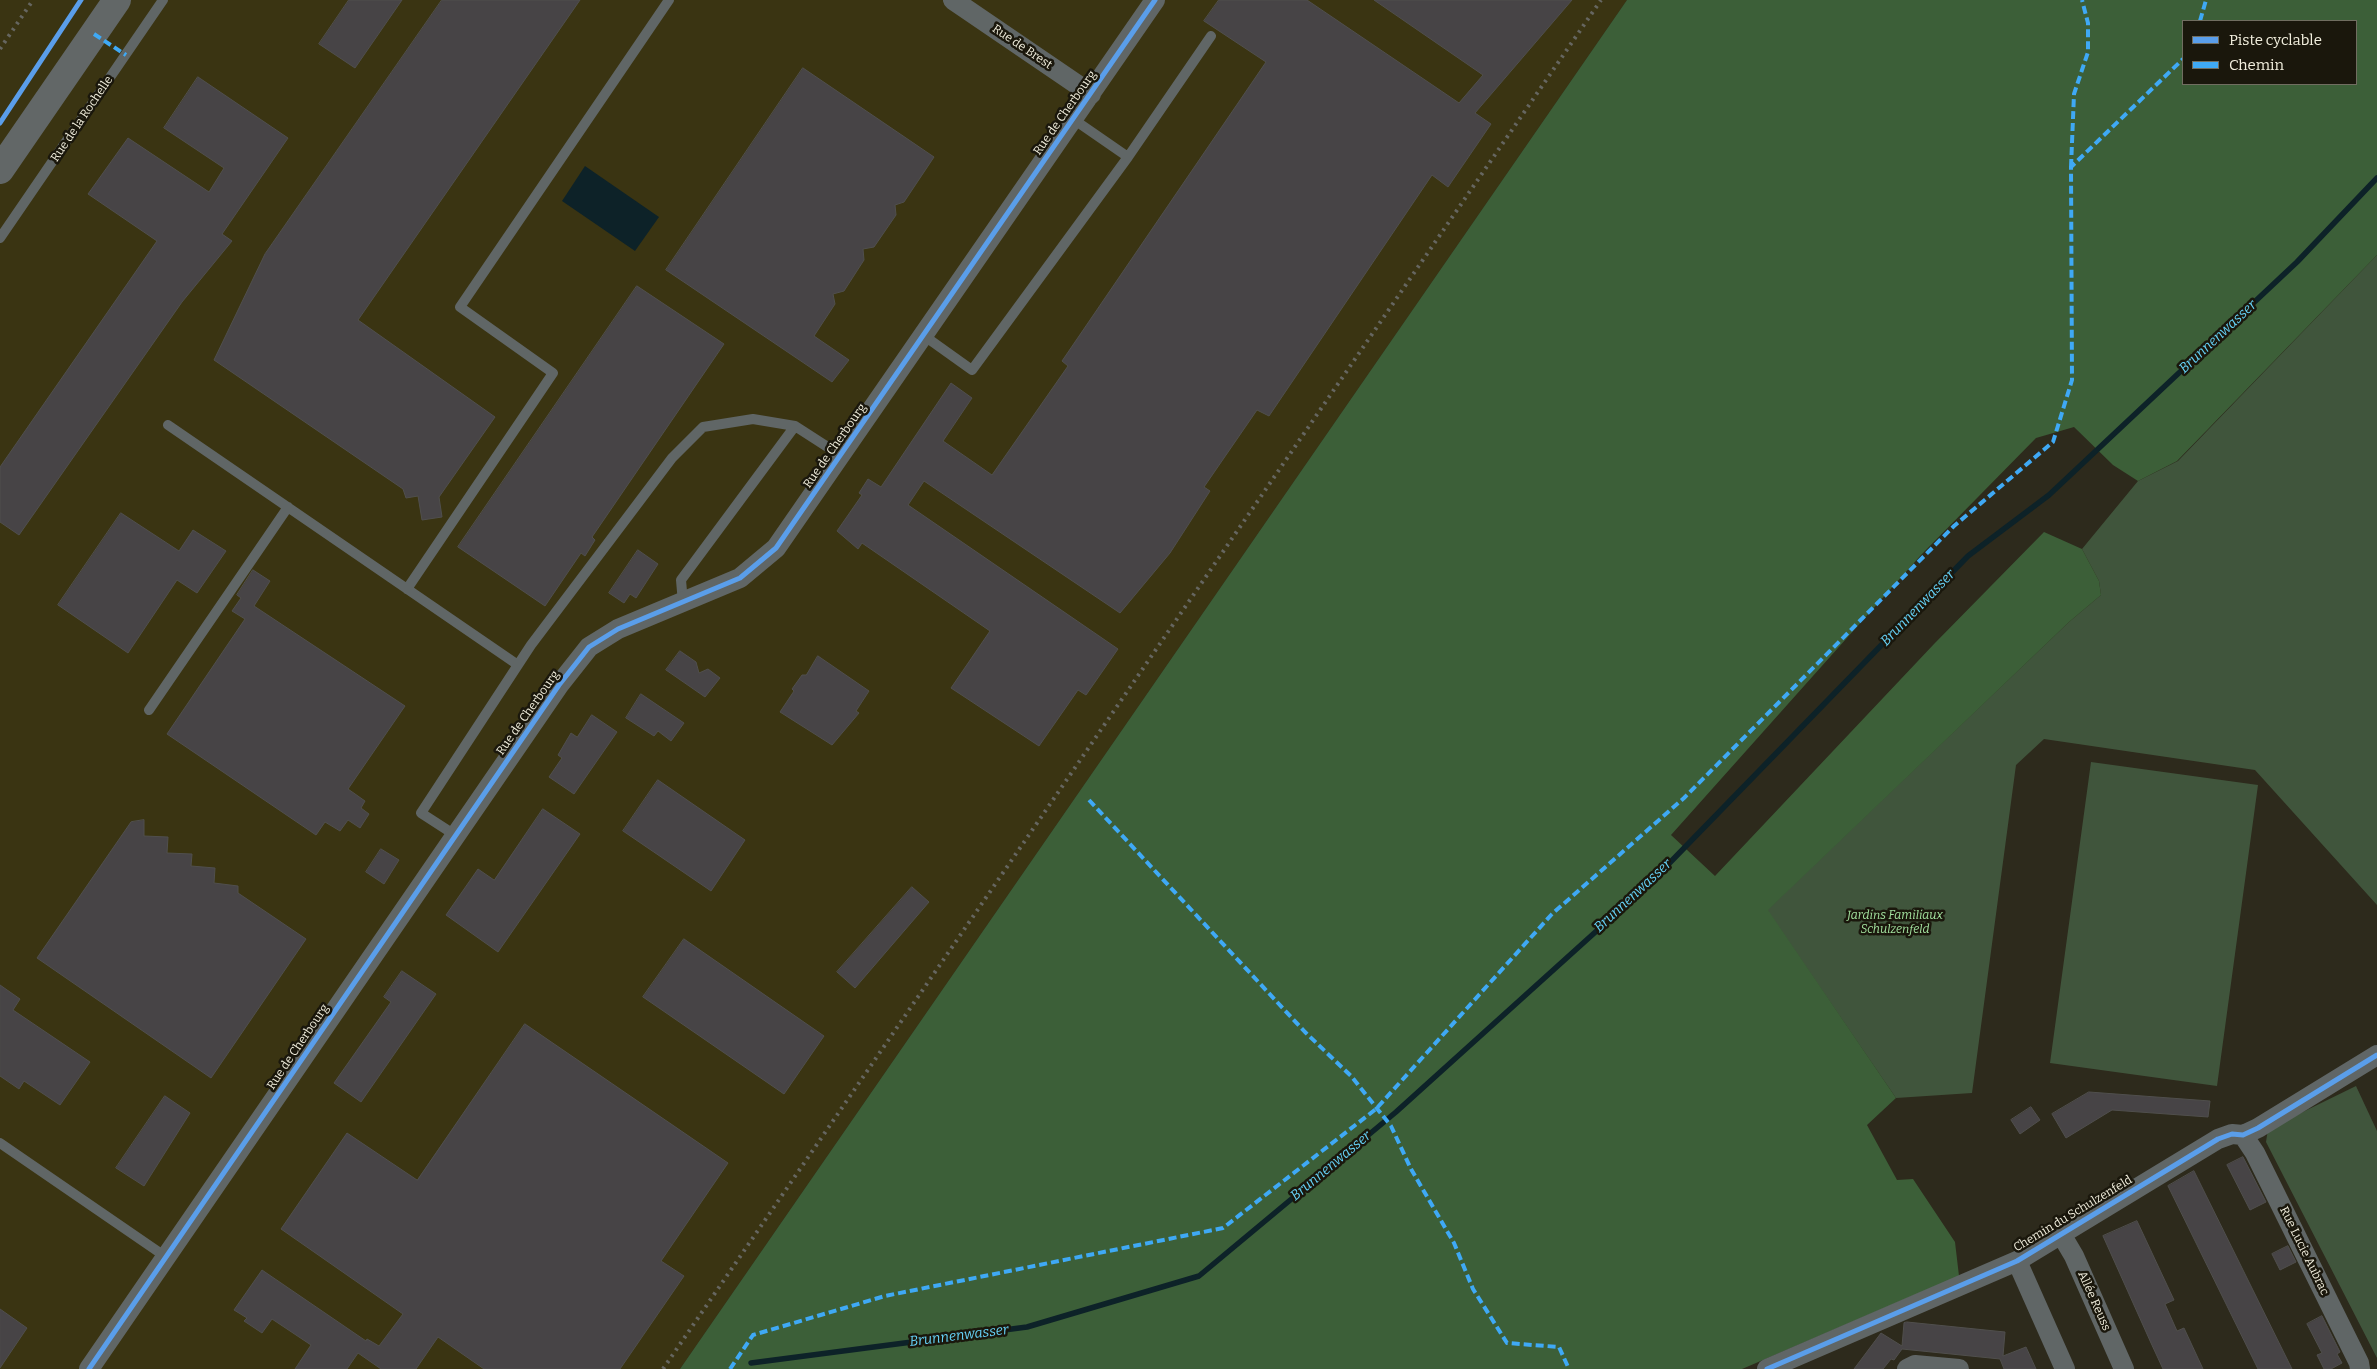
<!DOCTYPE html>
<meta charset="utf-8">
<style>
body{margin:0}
#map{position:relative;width:2377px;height:1369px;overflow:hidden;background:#2d2a1c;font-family:Bitter,serif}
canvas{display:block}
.legend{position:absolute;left:2182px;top:20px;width:175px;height:65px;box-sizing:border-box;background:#1a170c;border:1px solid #706d60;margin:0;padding:6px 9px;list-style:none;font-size:15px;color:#f2efde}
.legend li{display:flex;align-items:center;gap:10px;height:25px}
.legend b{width:25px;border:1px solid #706d60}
</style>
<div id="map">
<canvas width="2377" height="1369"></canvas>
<ul class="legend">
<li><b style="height:6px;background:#5a9eea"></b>Piste cyclable</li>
<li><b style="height:6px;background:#3fa9f5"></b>Chemin</li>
</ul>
</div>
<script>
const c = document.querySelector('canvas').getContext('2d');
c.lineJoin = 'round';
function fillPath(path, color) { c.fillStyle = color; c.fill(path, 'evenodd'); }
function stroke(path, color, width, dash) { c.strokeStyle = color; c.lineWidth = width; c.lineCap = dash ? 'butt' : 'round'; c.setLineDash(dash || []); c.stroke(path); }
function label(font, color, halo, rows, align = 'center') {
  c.font = font + ' Bitter,serif'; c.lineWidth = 5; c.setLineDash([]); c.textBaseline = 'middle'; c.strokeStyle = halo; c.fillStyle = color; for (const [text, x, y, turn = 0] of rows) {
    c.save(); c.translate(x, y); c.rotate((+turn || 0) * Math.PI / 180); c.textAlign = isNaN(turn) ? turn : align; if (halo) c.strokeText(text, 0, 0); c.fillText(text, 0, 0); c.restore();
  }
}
fillPath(new Path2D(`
 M0,0H1627L680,1369H0Z`), '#3a3412');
fillPath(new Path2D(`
 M2377,255V905L2255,770L2044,739L2016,765L1972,1093L1896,1098L1767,910L2069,622L2101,595L2099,581L2082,549L2138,481L2178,461Z
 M2091,762L2258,785L2217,1086L2050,1063Z
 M2356,1086L2377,1131V1358L2266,1142L2268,1129Z`), '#40553c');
fillPath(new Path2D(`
 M1627,0H2377V255L2177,461L2138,481L2113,465L2074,427L2036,438L1921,555L1671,835L1715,876L1934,644L2044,532L2082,549L2099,581L2101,595L2069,622L1768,910L1896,1098L1867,1125L1897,1180L1913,1179L1955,1242L1959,1276L1742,1369H680ZM2183,21H2356V84H2183Z`), '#3c5f38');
fillPath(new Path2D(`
 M585,166L659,217L635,251L562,201Z`), '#0d2228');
stroke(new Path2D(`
 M751,1363L1027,1327L1199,1276L1396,1112L1653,880L1968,556L2049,495L2297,262L2377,178`), '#0d2228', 5.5);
const building = new Path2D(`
 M349,0H402L355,68L319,44Z
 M442,0H580L358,320L495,417L439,497L442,517L422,520L418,496L406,498L403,489L214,360L265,254Z
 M1219,0H1307L1459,103L1483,75L1374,0H1572L1475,113L1491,124L1448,187L1432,175L1269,416L1257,410L1204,487L1210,491L1170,553L1120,613L924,481L908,505L1118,649L1086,695L1078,690L1039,746L951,688L990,631L862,543L858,549L837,531L862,495L859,493L868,479L881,487L951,383L972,398L943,441L992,475L1068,366L1062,361L1266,62L1204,21Z
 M803,68L934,157L904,202L895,205L896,215L874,247L863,249L864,260L844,291L833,294L835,304L814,336L849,360L832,382L666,270Z
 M198,77L288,138L222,234L232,241L182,302L19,535L0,522V467L157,241L88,194L128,138L209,192L224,168L164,128Z
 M637,286L724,344L592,537L595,540L585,556L581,553L545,606L458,547Z
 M121,513L179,551L193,530L226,551L197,593L177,580L128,653L58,605Z
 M638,550L658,564L636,598L630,594L624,603L609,593Z
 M253,570L270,581L254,606L405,706L348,789L365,801L361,808L369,814L360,828L348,820L340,831L325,822L316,835L167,734L245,619L232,611L241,598L237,595Z
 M680,651L696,662L699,673L708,669L720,678L705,697L666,670Z
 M818,656L869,691L856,711L859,713L832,745L780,712L794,691L792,689L802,675H806Z
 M641,694L684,723L671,741L658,731L654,736L626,718Z
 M592,715L617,732L574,794L549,777L562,758L558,755L571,733L577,737Z
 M658,780L745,840L711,891L623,831Z
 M543,809L580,834L498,952L446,915L478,869L494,880Z
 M144,820V836L168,837L167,853L192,854L191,866L215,868L214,883L238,886V893L306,939L211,1078L37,958L131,822Z
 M381,849L399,860L384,884L366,872Z
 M912,887L929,902L855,988L837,972Z
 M684,939L824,1036L784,1094L643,997Z
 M402,971L436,994L361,1102L334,1083L391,1002L384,997Z
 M0,985L20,999L13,1010L90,1062L60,1105L24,1081L19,1089L0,1076Z
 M525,1024L728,1163L661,1261L684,1276L620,1369H484L438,1337L416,1369H381L358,1353L347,1369H295L311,1345L272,1319L262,1333L244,1321L247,1318L234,1310L262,1270L366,1341L367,1339L379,1346L403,1314L281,1229L347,1133L417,1180Z
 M2089,1092L2210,1101L2208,1117L2112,1110L2066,1138L2052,1114Z
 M165,1096L190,1113L144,1186L116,1168Z
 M2031,1107L2040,1120L2020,1134L2011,1120Z
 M2243,1157L2266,1202L2250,1210L2227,1165Z
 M2194,1171L2292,1369H2258L2168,1186Z
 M2137,1221L2174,1300L2165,1304L2177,1331L2184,1328L2203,1369H2163L2151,1343L2103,1236Z
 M2288,1246L2296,1262L2280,1270L2272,1254Z
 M0,1309L27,1328L0,1368Z
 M2322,1316L2340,1352L2337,1354L2342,1363L2331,1369H2324L2317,1355L2322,1353L2307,1324Z
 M1907,1322L2005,1332L2003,1356L2026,1347L2036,1369H2004L2000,1359L1902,1349L1894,1360L1891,1359L1883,1369H1854L1881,1333L1902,1346L1904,1323Z`);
fillPath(building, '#474446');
stroke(building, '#504f4d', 1);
stroke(new Path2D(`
 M1128,157L1211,36
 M0,238L163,0
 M923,335L972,370L1128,157L1073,119
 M168,425L518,665
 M407,589L553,373L460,307L669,0
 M683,603L681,580L795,426
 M149,710L288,507
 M455,835L421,813L531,645L672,458L703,427L753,419L795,426L840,455
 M0,1143L166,1257`), '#606666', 10);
stroke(new Path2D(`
 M953,0L1091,94
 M2243,1135L2255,1153L2359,1363L2360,1369
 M2061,1234L2074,1256L2124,1369
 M2017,1261L2065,1369
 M89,1369L559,685L589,647L618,629L740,578L776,548L1155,0
 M1767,1369L2017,1261L2218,1139L2232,1134L2243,1135L2258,1128L2377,1055
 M1907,1369L1915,1365L1959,1369`), '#606666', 20);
stroke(new Path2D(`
 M0,170L117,0`), '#626767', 28);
stroke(new Path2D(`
 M0,49L33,0
 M663,1369L1601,0`), '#666660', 4, [2.5, 5]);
stroke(new Path2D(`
 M2200,21L2206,0
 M94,34L126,55
 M2071,167L2074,94L2088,52V23L2082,0
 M1089,800L1305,1032L1351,1076L1391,1126L1411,1169L1454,1243L1473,1289L1507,1343L1559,1347L1569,1369
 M730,1369L753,1335L885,1296L1223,1228L1376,1109L1552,914L1684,798L1954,526L2053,442L2072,380L2071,167L2183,59`), '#3fa9f5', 4, [8, 4]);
stroke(new Path2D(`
 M0,123L81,0
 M89,1369L559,685L589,647L618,629L740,578L776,548L1155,0
 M1767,1369L2017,1261L2218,1139L2232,1134L2243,1135L2258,1128L2377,1055`), '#5a9eea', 5);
label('12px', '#f2efde', '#1a170c', [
 ["Rue de Brest",1022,47,34],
 ["Rue de Cherbourg",1065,113,-55],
 ["Rue de la Rochelle",82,119,-56],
 ["Rue de Cherbourg",835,446,-55],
 ["Rue de Cherbourg",528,713,-55],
 ["Rue de Cherbourg",298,1047,-56],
 ["Chemin du Schulzenfeld",2073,1214,-31],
 ["Rue Lucie Aubrac",2304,1251,64],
 ["Allée Reuss",2094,1301,66]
]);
label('italic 12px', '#a2e19e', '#1a170c', [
 ["Jardins Familiaux",1895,916],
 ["Schulzenfeld",1895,930]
]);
label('italic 14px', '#66d2f7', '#1a170c', [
 ["Brunnenwasser",2218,337,-43],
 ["Brunnenwasser",1918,608,-46],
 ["Brunnenwasser",1633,896,-43],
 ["Brunnenwasser",1331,1166,-40],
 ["Brunnenwasser",959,1336,-7]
]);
</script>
